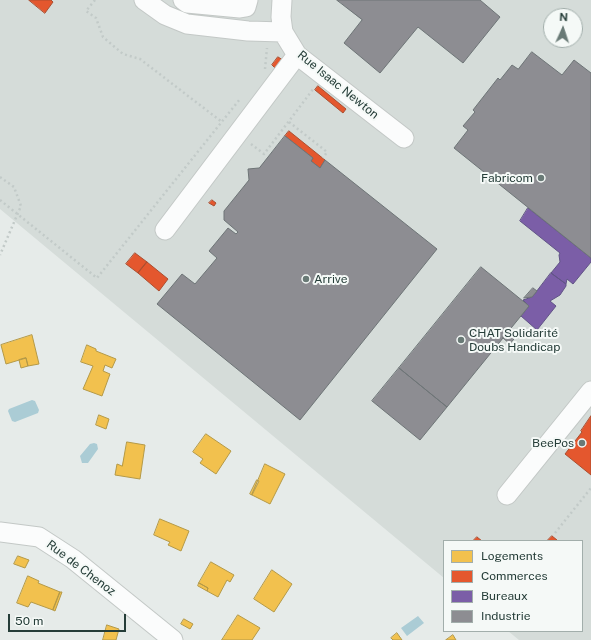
<!DOCTYPE html>
<meta charset="utf-8">
<style>
body{margin:0}
#map{position:relative;width:591px;height:640px;overflow:hidden;background:#e6ebe9;font-family:"Public Sans",sans-serif}
canvas{display:block}
.legend{position:absolute;left:443px;top:540px;width:140px;height:92px;box-sizing:border-box;background:#f5f9f7;border:1px solid #a2aeab;margin:0;padding:5px 7px;list-style:none;font-size:12px;color:#253d38}
.legend li{display:flex;align-items:center;gap:8px;height:20px}
.legend b{width:20px;border:1px solid #a2aeab}
.north{position:absolute;left:543px;top:8px;width:40px;height:40px;box-sizing:border-box;background:#f5f9f7;border:1px solid #a2aeab;border-radius:50%;rotate:3deg;font-size:11px;font-weight:700;line-height:16px;text-align:center;color:#253d38}
.north::after{content:'';display:block;margin:auto;width:14px;height:18px;background:#697a76;clip-path:polygon(50% 0,100% 100%,50% 72%,0 100%)}
.scale{position:absolute;left:8px;top:614px;width:118px;height:18px;box-sizing:border-box;border:2px solid #253d38;border-top:0;padding-left:5px;font-size:12px;line-height:14px;white-space:nowrap;color:#253d38;-webkit-text-stroke:3px #f5f9f7;paint-order:stroke}
</style>
<div id="map">
<canvas width="591" height="640"></canvas>
<ul class="legend">
<li><b style="height:11px;background:#f2c14e"></b>Logements</li>
<li><b style="height:11px;background:#e4572e"></b>Commerces</li>
<li><b style="height:11px;background:#7b5ea7"></b>Bureaux</li>
<li><b style="height:11px;background:#8d8d92"></b>Industrie</li>
</ul>
<div class="north">N</div>
<div class="scale">50 m</div>
</div>
<script>
const c = document.querySelector('canvas').getContext('2d');
c.lineJoin = 'round';
function fillPath(path, color) { c.fillStyle = color; c.fill(path, 'evenodd'); }
function stroke(path, color, width, dash) { c.strokeStyle = color; c.lineWidth = width; c.lineCap = dash ? 'butt' : 'round'; c.setLineDash(dash || []); c.stroke(path); }
function label(font, color, halo, rows, align = 'center') {
  c.font = font + ' "Public Sans",sans-serif'; c.lineWidth = 4; c.setLineDash([]); c.textBaseline = 'middle'; c.strokeStyle = halo; c.fillStyle = color; for (const [text, x, y, turn = 0] of rows) {
    c.save(); c.translate(x, y); c.rotate((+turn || 0) * Math.PI / 180); c.textAlign = isNaN(turn) ? turn : align; if (halo) c.strokeText(text, 0, 0); c.fillText(text, 0, 0); c.restore();
  }
}
fillPath(new Path2D(`
 M0,0H591V640H519L508,631H582V541H444V578L0,209ZM551,16H575V40H551Z`), '#d5dcd9');
fillPath(new Path2D(`
 M32,400L35,401L39,410L38,413L15,422L12,421L8,411L9,409Z
 M94,443L97,444L98,449L88,463H82L80,456L90,444Z
 M418,616L424,623L407,636L401,628Z`), '#abccd5');
const homes = new Path2D(`
 M32,335L39,364L28,366L26,358L6,364L1,345Z
 M87,345L96,349V351L116,359L112,368L105,365L103,371L110,374L102,396L83,389L93,366L81,362Z
 M26,358L28,366L21,368L19,360Z
 M99,415L109,419L106,429L96,425Z
 M206,434L231,451L216,474L200,463L203,459L193,452Z
 M127,442L145,445L140,479L115,475L117,464L122,466Z
 M265,464L285,474L270,504L252,495Z
 M257,480L259,481L252,495L250,494Z
 M160,519L189,531L181,551L168,545L170,542L154,535Z
 M18,556L29,560L25,568L14,564Z
 M211,562L234,575L230,582L227,580L218,597L207,591L208,588L199,583Z
 M272,570L292,584L274,612L254,599Z
 M28,576L39,581L38,583L60,592L53,610L31,602L28,607L17,603Z
 M199,583L208,588L207,591L198,586Z
 M60,592H62L55,611L53,610Z
 M238,615L260,628L252,640H222Z
 M184,619L193,624L190,629L181,624Z
 M107,625L119,629L116,640H103Z
 M397,633L402,640H393L391,638Z
 M453,635L456,640H446Z`);
fillPath(homes, '#f2c14e');
stroke(homes, '#b49947', 1);
const shops = new Path2D(`
 M29,0H51L53,2L45,13Z
 M278,57L283,60L276,69L272,65Z
 M318,86L346,109L343,113L315,90Z
 M289,131L325,160L320,168L311,161L313,158L285,136Z
 M212,200L216,203L214,206L209,203Z
 M135,253L147,262L138,273L126,264Z
 M147,262L168,279L159,291L138,273Z
 M591,416V475L565,454L582,432L581,431Z
 M552,536L557,540L556,541H547Z
 M477,537L482,541H473Z`);
fillPath(shops, '#e4572e');
stroke(shops, '#ab4f31', 1);
const offices = new Path2D(`
 M528,208L591,258V262L573,284L567,279L566,284L551,273L560,262L559,255L560,253L520,221Z
 M551,273L566,284V286L560,295L550,301L556,306L537,330L521,316L529,306L523,300L532,297Z`);
fillPath(offices, '#7b5ea7');
stroke(offices, '#615486', 1);
const industry = new Path2D(`
 M337,0H480L500,17L463,63L418,27L380,73L344,43L362,20Z
 M532,52L562,75L574,60L591,73V258L454,148L468,130L463,126L475,112L473,110L498,78L500,80L512,65L518,69Z
 M285,136L313,158L311,161L320,168L325,160L437,249L300,420L157,304L182,274L195,284L217,258L209,251L228,228L236,234L238,232L224,220V211L249,180L248,169L259,168Z
 M481,267L529,306L447,407L399,368Z
 M533,288L537,291L532,297L524,298Z
 M511,330L517,335L510,344L503,338Z
 M399,368L447,407L420,440L372,401Z`);
fillPath(industry, '#8d8d92');
stroke(industry, '#6e7577', 1);
const minor = new Path2D(`
 M144,0L165,15L187,24L248,31L283,32
 M183,0L187,3L240,8L246,7L248,0
 M282,0L281,17L283,32L297,55L404,138
 M165,230L297,55
 M507,495L591,391
 M0,532L39,537L73,559L173,640`);
stroke(minor, '#c3c8c6', 21);
stroke(new Path2D(`
 M95,0L86,11L96,18L103,37L123,54L140,59L222,122
 M265,69L267,48
 M289,122L327,152L323,158
 M251,144L264,154L314,88
 M0,177L14,187L21,206L0,255
 M0,200L97,278L240,99
 M555,533L591,488`), '#c2cac8', 2.5, [2, 3]);
stroke(minor, '#fbfcfc', 19);
for (const [x, y, r, color] of [
 [541,178,4,"#697a76"],
 [306,279,4,"#697a76"],
 [461,340,4,"#697a76"],
 [582,443,4,"#697a76"]
]) { const dot = new Path2D(); dot.arc(x, y, r, 0, 2 * Math.PI); c.fillStyle = color; c.fill(dot); stroke(dot, '#f5f9f7', 1.5); }
label('12px', '#253d38', '#f5f9f7', [
 ["Rue Isaac Newton",338,85,39],
 ["Rue de Chenoz",81,568,37]
]);
label('12px', '#253d38', '#f5f9f7', [
 ["Fabricom",533,178],
 ["Arrive",314,279,"left"],
 ["CHAT Solidarité",469,333,"left"],
 ["Doubs Handicap",469,347,"left"],
 ["BeePos",574,443]
], 'right');
</script>
